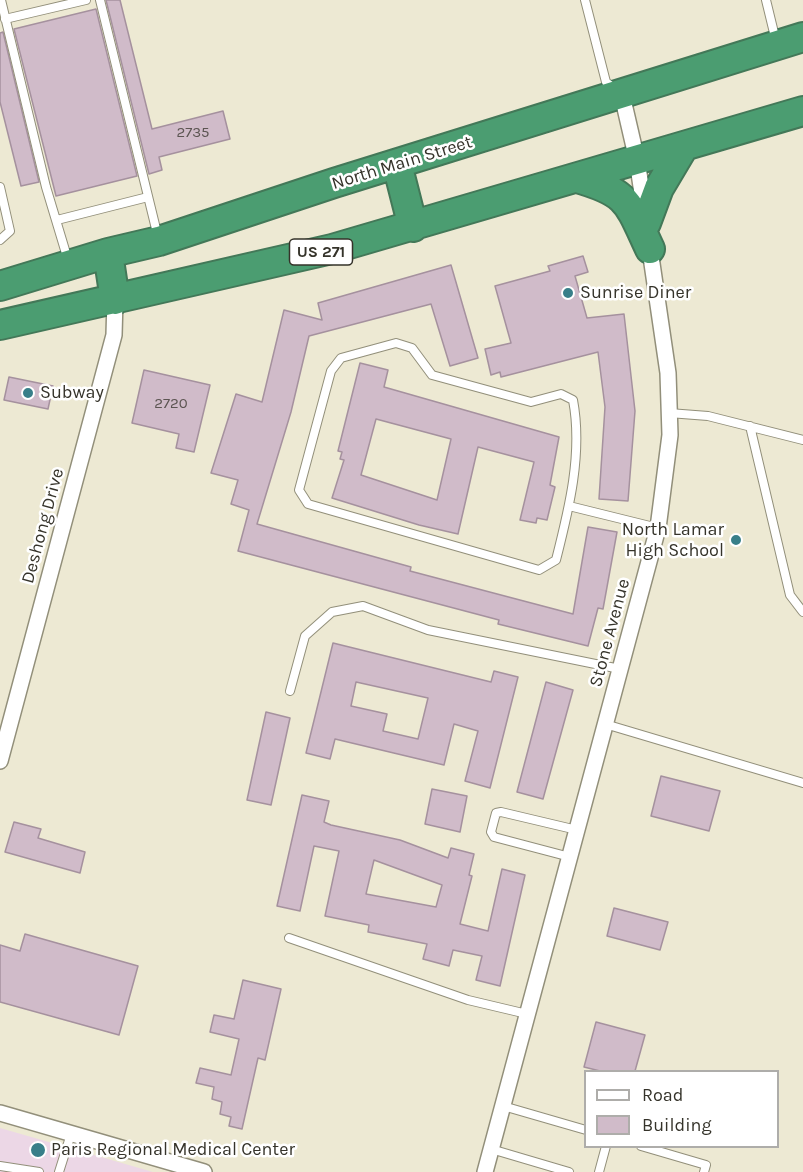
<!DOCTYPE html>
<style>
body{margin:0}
#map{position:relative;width:803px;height:1172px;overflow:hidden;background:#ede9d3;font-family:Karla,sans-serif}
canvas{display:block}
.legend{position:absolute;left:584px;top:1070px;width:195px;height:78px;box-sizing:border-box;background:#fff;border:2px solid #aeadaa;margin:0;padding:8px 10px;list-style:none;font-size:18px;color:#35332a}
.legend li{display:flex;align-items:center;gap:12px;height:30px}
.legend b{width:30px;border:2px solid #aeadaa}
</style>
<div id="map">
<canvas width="803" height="1172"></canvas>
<ul class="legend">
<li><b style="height:8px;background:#fff"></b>Road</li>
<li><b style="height:16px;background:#d0bbc9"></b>Building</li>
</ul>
</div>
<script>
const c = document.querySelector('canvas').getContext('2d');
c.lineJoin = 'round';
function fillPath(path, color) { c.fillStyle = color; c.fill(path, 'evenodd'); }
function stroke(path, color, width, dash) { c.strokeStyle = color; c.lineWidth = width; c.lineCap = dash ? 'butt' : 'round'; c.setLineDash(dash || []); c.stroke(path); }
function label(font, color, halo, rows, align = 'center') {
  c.font = font + ' Karla,sans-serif'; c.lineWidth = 5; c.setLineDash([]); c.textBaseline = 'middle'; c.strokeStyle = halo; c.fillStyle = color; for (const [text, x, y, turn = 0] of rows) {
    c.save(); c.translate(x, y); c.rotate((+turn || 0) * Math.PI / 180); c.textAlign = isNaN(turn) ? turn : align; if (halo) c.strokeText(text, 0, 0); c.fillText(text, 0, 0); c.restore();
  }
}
fillPath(new Path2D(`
 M0,1128L153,1172H0Z`), '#ecd7e6');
const building = new Path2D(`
 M106,0H120L152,129L223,111L230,139L159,157L162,170L149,174Z
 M96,9L137,176L56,196L14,29Z
 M3,32L39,182L21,186L0,102V33Z
 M583,256L588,272L575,276L587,318L624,314L635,411L628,501L599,499L605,407L598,352L501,377L500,372L491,375L485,349L511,343L495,286L550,271L548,266Z
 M451,265L478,358L450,366L431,304L309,336L291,412L257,524L411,567L410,571L573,614L588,527L617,532L603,609L598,608L588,646L498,624L499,620L238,551L249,510L231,504L238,480L211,473L236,394L262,402L284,310L322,320L318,303Z
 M360,363L388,370L384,387L559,437L550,485L555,487L547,520L537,518L536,523L520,520L534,462L478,447L458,534L419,525L332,498L344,460L340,459L342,452L338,451ZM376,419L451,439L437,500L361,475Z
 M144,370L210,385L194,452L176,448L179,434L132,423Z
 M9,377L53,386L48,409L4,400Z
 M333,643L491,682L494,671L518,677L490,788L465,781L478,731L454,724L444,765L335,739L330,759L306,753ZM356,682L428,698L418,739L383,731L387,714L351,706Z
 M546,682L573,690L543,799L517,792Z
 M266,712L290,718L271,805L247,800Z
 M661,776L720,791L709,831L651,816Z
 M432,789L467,796L460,832L425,824Z
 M302,795L329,801L324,822L331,825L400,840L448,858L451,848L474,854L469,875L472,876L460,924L488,931L502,869L525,875L500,986L476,980L482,956L453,950L449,966L423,959L427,944L368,932L369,925L325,916L339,851L314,846L300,911L277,906ZM374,860L442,885L436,907L366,894Z
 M14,822L41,829L38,838L85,852L80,873L5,852Z
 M614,908L668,922L660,950L607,936Z
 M25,934L138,966L119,1035L0,1002V945L20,951Z
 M243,980L281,989L265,1060L258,1058L242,1129L229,1126L231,1117L220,1114L222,1102L212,1099L214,1087L196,1083L200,1068L231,1075L239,1039L210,1032L214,1015L234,1019Z
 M596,1022L645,1035L635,1071H600L584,1067Z`);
fillPath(building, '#d0bbc9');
stroke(building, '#a5919e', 1.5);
const lane = new Path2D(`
 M1,0L46,187L68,260
 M100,0L158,237
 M585,0L606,82L614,88
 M766,0L776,41
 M5,19L86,0
 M0,187L10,231L0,240
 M57,220L148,197
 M396,343L412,348L432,375L531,402L561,394L573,400C583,453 569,509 556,560L539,570L308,504L299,490L331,371L341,358Z
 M669,413L708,416L803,440
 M750,426L790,595L803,612
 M569,506L658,528
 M290,691L305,636L332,612L363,606L428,630L620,669
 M605,724L803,783
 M570,857L494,837L491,832L496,813L501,812L577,830
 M289,938L468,1000L527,1014
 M503,1106L586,1130
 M641,1146L706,1165L704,1172
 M491,1149L569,1172
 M0,1166L39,1172
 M59,1172L71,1134
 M599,1172L606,1146`);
const street = new Path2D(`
 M622,95L637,160L645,213
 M0,761L114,335L115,300
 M0,1113L204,1172
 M485,1172L658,528L670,435L668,373L649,243`);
const highway = new Path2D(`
 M397,164L413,227
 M577,178C629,193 628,202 650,249
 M646,223L659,188L684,146
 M108,253L115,300
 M0,286L108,253L159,241L334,183L803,37
 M0,325L332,249L803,111`);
stroke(lane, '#928f7a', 10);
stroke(street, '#928f7a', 18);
stroke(highway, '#437858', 32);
stroke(lane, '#fff', 8);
stroke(street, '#fff', 15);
stroke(highway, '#4b9d71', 28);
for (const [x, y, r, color] of [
 [568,293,6,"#387f89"],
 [28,393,6,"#387f89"],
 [736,540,6,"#387f89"],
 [38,1150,8,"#387f89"]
]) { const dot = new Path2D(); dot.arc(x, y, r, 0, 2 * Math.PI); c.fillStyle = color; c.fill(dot); stroke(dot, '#fff', 2); }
label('15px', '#5c5552', null, [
 ["2735",193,133],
 ["2720",171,404]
]);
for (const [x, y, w] of [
 [321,252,63]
]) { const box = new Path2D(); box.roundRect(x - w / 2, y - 13, w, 26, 4.5); c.fillStyle = '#fff'; c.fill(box); stroke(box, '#35332a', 1.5); }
label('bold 16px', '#35332a', null, [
 ["US 271",321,252]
]);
label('18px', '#35332a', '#fff', [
 ["North Main Street",402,163,-17],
 ["Deshong Drive",43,526,-75],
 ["Stone Avenue",610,633,-75]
]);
label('18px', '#35332a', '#fff', [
 ["Sunrise Diner",580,293],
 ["Subway",40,393],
 ["North Lamar",724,530,"right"],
 ["High School",724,551,"right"],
 ["Paris Regional Medical Center",51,1150]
], 'left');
</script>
